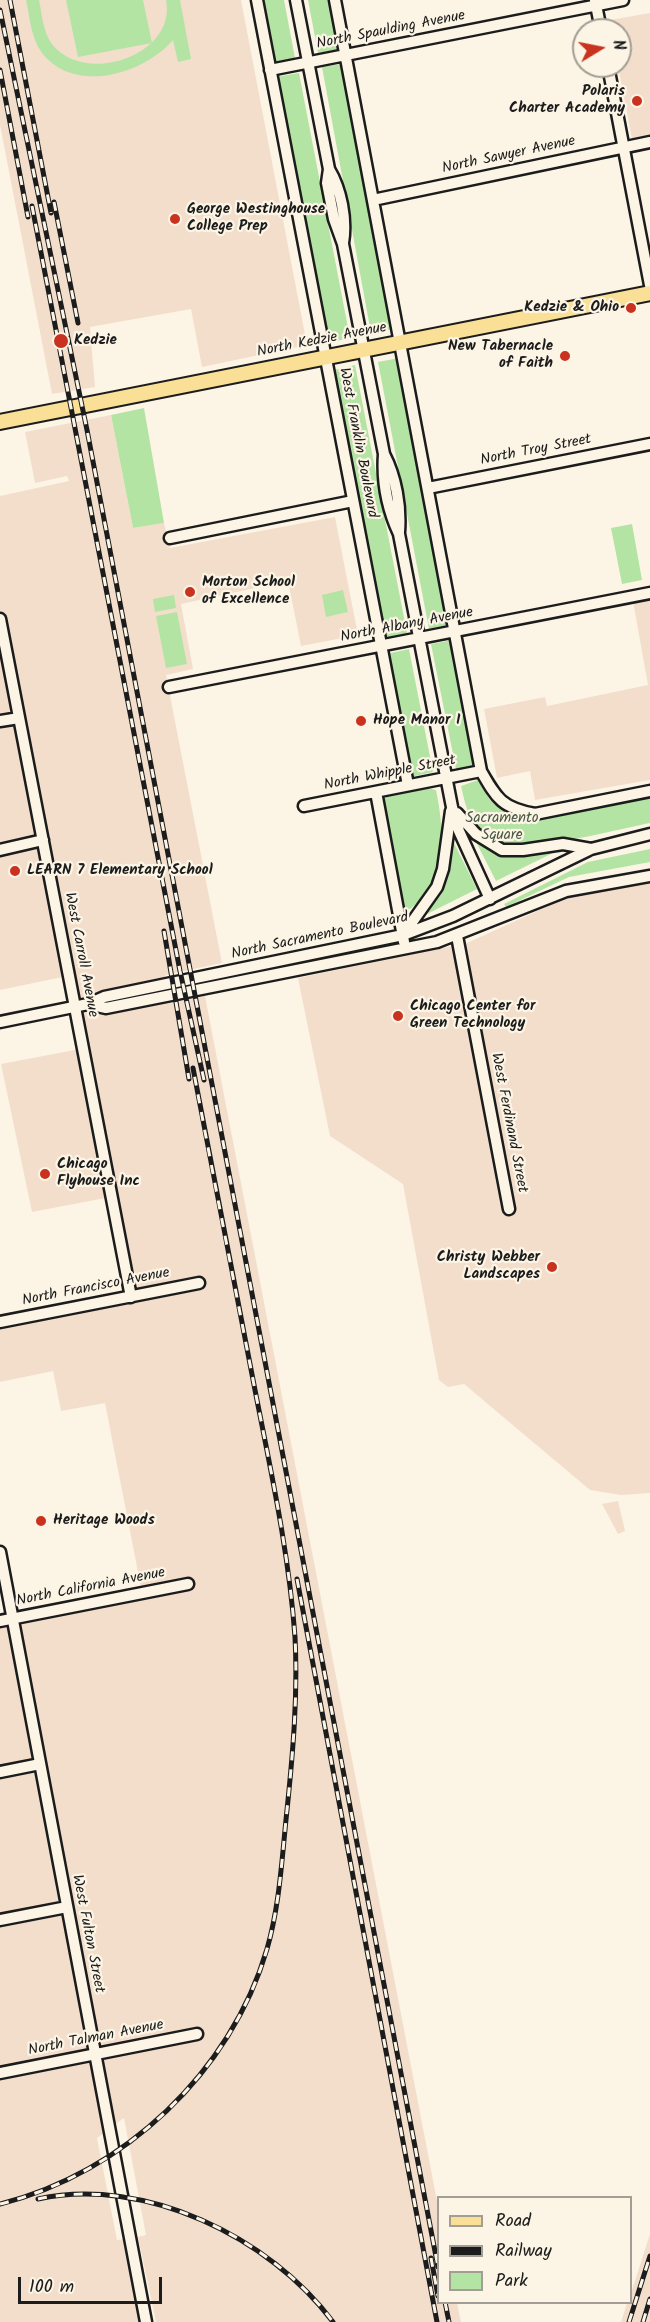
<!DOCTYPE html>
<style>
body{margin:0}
#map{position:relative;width:650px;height:2322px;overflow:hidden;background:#fcf5e5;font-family:Kalam,sans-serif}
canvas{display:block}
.legend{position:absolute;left:437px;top:2196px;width:195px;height:108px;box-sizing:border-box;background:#fcf5e5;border:2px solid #a29e95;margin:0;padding:8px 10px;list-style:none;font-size:18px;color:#1c1c1c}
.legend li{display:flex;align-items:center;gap:12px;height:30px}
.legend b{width:30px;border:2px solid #a29e95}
.north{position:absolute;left:572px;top:18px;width:60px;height:60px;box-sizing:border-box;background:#fcf5e5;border:2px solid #a29e95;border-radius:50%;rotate:80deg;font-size:16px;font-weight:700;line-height:24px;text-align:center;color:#1c1c1c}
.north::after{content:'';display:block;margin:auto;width:21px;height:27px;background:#c8321e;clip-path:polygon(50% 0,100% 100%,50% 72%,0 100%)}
.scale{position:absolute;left:18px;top:2277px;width:144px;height:27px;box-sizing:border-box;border:3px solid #1c1c1c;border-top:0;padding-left:8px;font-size:18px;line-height:21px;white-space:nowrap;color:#1c1c1c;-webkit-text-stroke:4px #fcf5e5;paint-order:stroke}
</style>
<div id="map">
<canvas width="650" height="2322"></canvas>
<ul class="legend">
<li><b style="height:8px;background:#f9e096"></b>Road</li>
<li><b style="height:8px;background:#1c1c1c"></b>Railway</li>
<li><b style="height:16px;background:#b4e4a4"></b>Park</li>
</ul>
<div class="north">N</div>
<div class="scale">100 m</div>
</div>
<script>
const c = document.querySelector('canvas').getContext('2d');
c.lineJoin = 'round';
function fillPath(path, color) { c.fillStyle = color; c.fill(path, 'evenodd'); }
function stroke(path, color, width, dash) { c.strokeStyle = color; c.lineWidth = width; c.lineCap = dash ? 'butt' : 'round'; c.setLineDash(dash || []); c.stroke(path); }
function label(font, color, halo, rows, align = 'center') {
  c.font = font + ' Kalam,sans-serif'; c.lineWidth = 4.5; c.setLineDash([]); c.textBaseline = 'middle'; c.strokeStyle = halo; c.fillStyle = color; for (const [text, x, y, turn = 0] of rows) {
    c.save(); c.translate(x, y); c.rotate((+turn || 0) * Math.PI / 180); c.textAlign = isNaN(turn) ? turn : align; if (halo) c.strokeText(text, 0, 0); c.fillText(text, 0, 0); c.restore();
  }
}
fillPath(new Path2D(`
 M0,0H241L307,345L202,367L191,309L90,327L95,387L52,394L0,125Z
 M650,13V136L632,139L618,66L620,30H612L610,20Z
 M111,415L133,528L164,523L170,548L335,517L358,635L301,646L288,581L181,604L193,669L166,675L222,963L165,975L170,1003L205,996L438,2206V2302L457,2303L461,2322H156L138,2237L146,2235L124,2118L97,2138L117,2240L125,2239L139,2322H0V1627L143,1598L105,1403L61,1411L53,1371L0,1382V1328L139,1300L116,1196L32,1212L1,1064L85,1048L72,975L0,990V496L69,481L67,476L35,483L25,432Z
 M650,598V780L535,800L530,771L497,778L484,709L545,697L547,706L648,685L633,601Z
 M650,883V1493L621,1495L590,1490L464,1384L448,1387L439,1380L403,1184L330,1136L298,978L467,943L566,898Z
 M618,1501L625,1531L618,1534L602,1504Z
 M650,2234V2322H621L627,2303L630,2302L631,2293Z`), '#f3decc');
fillPath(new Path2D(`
 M26,0H39C42,14 43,32 52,44C84,86 177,56 166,0H180L191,59L178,62L173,40C144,74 75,95 42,53C31,38 30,18 26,0Z
 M66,0H143L152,43L78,57Z
 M262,0H284L295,58L274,62Z
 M308,0H330L340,49L318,53Z
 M342,64L393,329L371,333L322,67Z
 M299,73L350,338L328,343L276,77Z
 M399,358L449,625L429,629L378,362Z
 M355,365L407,633L385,638L334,370Z
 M144,408L164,523L133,528L111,415Z
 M632,524L642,580L622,584L611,528Z
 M343,590L348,612L326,617L322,595Z
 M174,595L176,608L155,612L153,599Z
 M177,612L187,664L166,668L156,616Z
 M453,640L477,765L456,769L431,644Z
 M409,649L433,772L411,777L386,654Z
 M478,780L490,800L503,811L532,820L650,798V823C618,829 522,855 495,843C471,832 466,808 461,786Z
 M428,788L436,790C445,834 449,886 404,913L382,798Z
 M452,839L477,889L427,914L444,884Z
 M475,840C514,861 522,855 563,848L496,881Z
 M650,849V862L569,877L506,907L504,904L588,862Z`), '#b4e4a4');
const minor = new Path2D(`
 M257,0L408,785
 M296,0L329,169C341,189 347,219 343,243
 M335,0L481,771C497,799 502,808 535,814L650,791
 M595,0L601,30
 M608,66L650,285
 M270,70L623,0
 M329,169L327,183L334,219L343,244L384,454C382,481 388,510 399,534L452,807L459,831L490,899
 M373,200L650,142
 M384,454C396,477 401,506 399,532
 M428,488L650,444
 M170,538L353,501
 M0,619L131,1297
 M169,687L650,593
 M0,721L19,718
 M376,792L404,942
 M304,806L481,771
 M457,813L476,834L502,850H523L563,844L591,849
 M0,850L43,840
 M403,935L437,887L443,869L451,811
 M457,936L509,1209
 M88,1004L106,1008L437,942L566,891L650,876
 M0,1022L88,1004L104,997L403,935L453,916L591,849L650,834
 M0,1322L199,1283
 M0,1552L146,2322
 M0,1621L188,1584
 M0,1772L40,1764
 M0,1920L67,1907
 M0,2073L197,2034`);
const major = new Path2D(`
 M0,422L650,293`);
stroke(minor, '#1c1c1c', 15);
stroke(major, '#1c1c1c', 18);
stroke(minor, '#fcf5e5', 10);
stroke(major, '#f9e096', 14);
const rail = new Path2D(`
 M10,0L51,213
 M0,10L87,430L438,2267
 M0,70L28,217
 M54,202L78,323
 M32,206L180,971L204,1080
 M164,931L189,1079
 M297,1579L437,2322
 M38,2199C144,2176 270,2237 333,2322
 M0,2204C124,2173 231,2072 267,1949C280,1904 282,1856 287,1810C293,1752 298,1694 295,1637C289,1553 271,1472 255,1390C234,1282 213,1175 193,1068
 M431,2258L438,2296
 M445,2302L449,2322
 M629,2322L650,2256
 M643,2322L650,2299`);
stroke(rail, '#1c1c1c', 5);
stroke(rail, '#fcf5e5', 3, [9]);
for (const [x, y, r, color] of [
 [637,101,6,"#c8321e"],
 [175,219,6,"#c8321e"],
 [631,308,6,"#c8321e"],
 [61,341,8,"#c8321e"],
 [565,356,6,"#c8321e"],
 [190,592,6,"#c8321e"],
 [361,721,6,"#c8321e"],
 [15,871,6,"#c8321e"],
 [398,1016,6,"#c8321e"],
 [45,1174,6,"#c8321e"],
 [552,1267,6,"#c8321e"],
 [41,1521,6,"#c8321e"]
]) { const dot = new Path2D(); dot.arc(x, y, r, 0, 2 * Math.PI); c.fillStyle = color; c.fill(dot); stroke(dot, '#fcf5e5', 2); }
label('15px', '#1c1c1c', '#fcf5e5', [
 ["North Spaulding Avenue",391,31,-11],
 ["North Sawyer Avenue",509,156,-12],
 ["North Kedzie Avenue",322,341,-11],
 ["West Franklin Boulevard",357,443,79],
 ["North Troy Street",536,451,-11],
 ["North Albany Avenue",407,626,-11],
 ["North Whipple Street",390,774,-11],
 ["North Sacramento Boulevard",320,937,-12],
 ["West Carroll Avenue",80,955,79],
 ["West Ferdinand Street",508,1123,79],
 ["North Francisco Avenue",96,1288,-11],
 ["North California Avenue",91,1588,-11],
 ["West Fulton Street",87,1934,79],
 ["North Talman Avenue",96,2039,-11]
]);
label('bold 15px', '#1c1c1c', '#fcf5e5', [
 ["Polaris",625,92,"right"],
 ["Charter Academy",625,109,"right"],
 ["George Westinghouse",187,210],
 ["College Prep",187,227],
 ["Kedzie & Ohio",619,308,"right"],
 ["Kedzie",74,341],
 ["New Tabernacle",553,347,"right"],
 ["of Faith",553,364,"right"],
 ["Morton School",202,583],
 ["of Excellence",202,600],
 ["Hope Manor I",373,721],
 ["LEARN 7 Elementary School",27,871],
 ["Chicago Center for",410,1007],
 ["Green Technology",410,1024],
 ["Chicago",57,1165],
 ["Flyhouse Inc",57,1182],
 ["Christy Webber",540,1258,"right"],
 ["Landscapes",540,1275,"right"],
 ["Heritage Woods",53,1521]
], 'left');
label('15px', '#4a5845', '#fcf5e5', [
 ["Sacramento",502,819],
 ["Square",502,836]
]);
</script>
